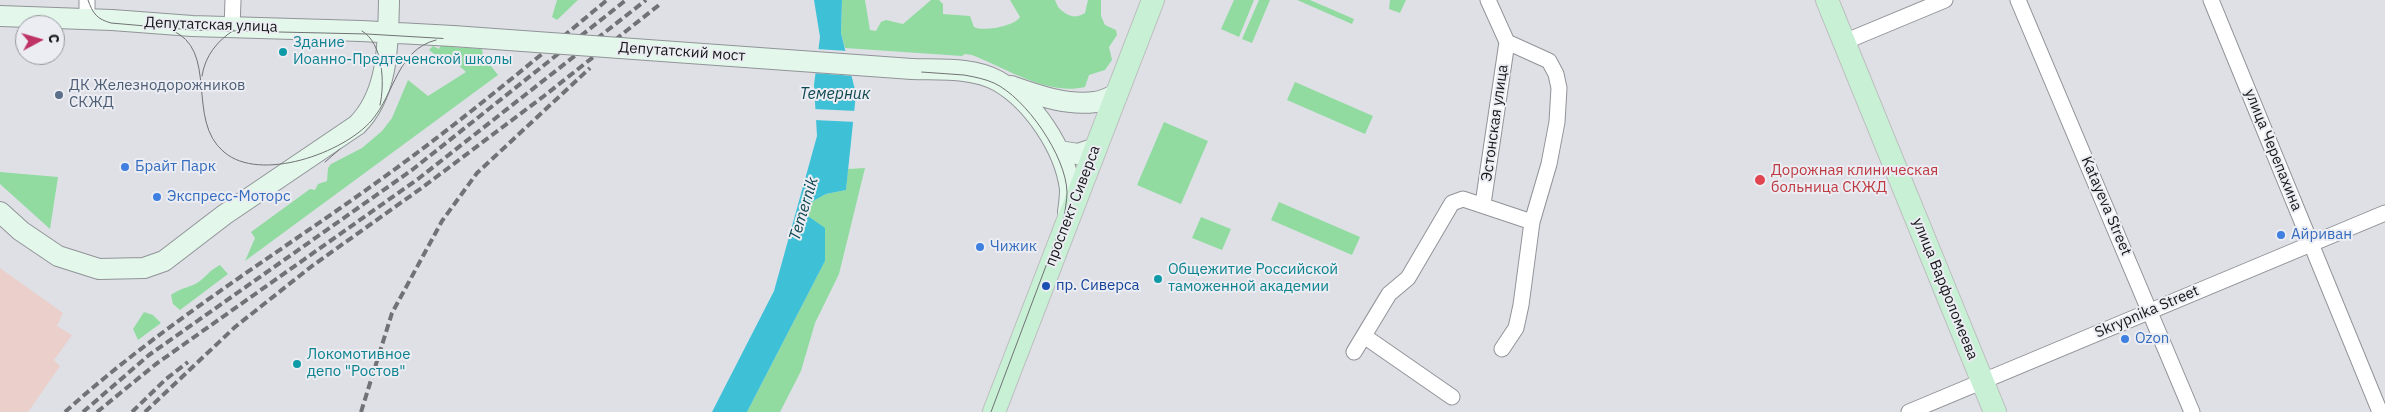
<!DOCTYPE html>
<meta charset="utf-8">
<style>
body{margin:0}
#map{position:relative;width:2385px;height:412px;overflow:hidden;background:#dee0e6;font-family:"IBM Plex Sans",sans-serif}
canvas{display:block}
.north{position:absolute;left:15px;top:15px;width:50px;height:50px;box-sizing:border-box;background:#ebedf3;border:1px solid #95979b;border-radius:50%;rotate:84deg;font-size:14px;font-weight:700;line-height:20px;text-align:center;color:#151618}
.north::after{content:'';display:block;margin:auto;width:18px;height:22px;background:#bf3264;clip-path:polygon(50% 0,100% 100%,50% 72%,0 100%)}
</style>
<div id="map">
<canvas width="2385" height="412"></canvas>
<div class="north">С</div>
</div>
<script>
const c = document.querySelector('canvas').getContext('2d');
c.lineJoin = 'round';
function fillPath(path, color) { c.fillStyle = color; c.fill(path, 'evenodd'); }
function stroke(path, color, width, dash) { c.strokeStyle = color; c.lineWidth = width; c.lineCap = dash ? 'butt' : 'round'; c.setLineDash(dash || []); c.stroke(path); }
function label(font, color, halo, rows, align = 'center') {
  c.font = font + ' "IBM Plex Sans",sans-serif'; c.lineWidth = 4; c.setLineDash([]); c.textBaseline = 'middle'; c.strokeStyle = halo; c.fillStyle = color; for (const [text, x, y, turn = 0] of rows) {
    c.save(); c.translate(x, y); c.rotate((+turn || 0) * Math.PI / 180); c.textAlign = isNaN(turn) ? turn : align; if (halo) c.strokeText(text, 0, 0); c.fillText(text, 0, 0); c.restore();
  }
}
fillPath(new Path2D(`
 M0,268L63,313L57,326L72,335L54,360L60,366L28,412H0Z`), '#eacfcb');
fillPath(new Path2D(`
 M557,0H578L557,20L552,17Z
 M842,0H865L870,30L876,31L881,22L886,20L903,24L931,0H939L943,4V14L970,16L974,27C983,32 1015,26 1020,17L1010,0H1055L1058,7C1066,15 1074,20 1085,13L1088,0H1101V16L1105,25L1116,30L1117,35L1109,47L1112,60L1105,70L1089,75L1085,87C1047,96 1006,68 972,55L965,54L962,56L845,48L841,33Z
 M1234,0H1254L1239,37L1221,29Z
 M1259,0H1270L1252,43L1242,39Z
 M1297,0H1310L1354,19L1352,24Z
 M1390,0H1406L1400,13L1389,9Z
 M443,41L451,44L452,47L482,49L483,56L498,75L245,261L255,238L251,232L310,189L315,190L318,184L327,181L328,168L331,164L362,148L382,131L392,118L408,80L428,96L466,72L450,58L446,63L429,50L433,46L439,49Z
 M1295,82L1373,116L1365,134L1287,100Z
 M1164,122L1208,141L1181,204L1137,185Z
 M865,168L839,274L815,323L801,371L780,412H747L825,261L805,214L808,204L826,194L846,190L848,169Z
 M0,172L58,177L50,229L0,184Z
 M1279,202L1360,237L1352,255L1271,220Z
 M1201,217L1231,229L1222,250L1192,238Z
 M220,265L228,274L180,310L173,304L171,295C180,288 188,288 197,283C206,277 211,269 220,265Z
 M144,312L153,315L161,323L138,340L133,329Z`), '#91dba1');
fillPath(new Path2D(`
 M814,0H842L841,33L856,94L846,190L826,194L808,204L805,214L825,228V261L747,412H712L774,291L817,136L814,85L820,37Z`), '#3ec1d7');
fillPath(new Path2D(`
 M816,49L848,51L854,76L813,73Z
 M813,109L857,111L856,122L814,120Z`), '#dee0e6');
const street = new Path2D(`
 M87,0V19
 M1488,0L1507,42L1549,61L1556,74L1559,88L1557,122L1549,164L1532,222L1521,305L1516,328L1502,349
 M2018,0L2192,412
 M2211,0L2380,412
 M232,28L233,0
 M1844,42L1945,0
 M1483,204L1507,42
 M1364,336L1452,397
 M1354,352L1389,294L1408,278L1452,203L1463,199L1532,222
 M1909,412L2385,213`);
const secondary = new Path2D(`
 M0,16L112,20L192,26L361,31L453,36
 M912,69C939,70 973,67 998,81C1033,101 1065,149 1070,189C1070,196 1069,205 1068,212
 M1011,86C1037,95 1067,106 1095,102C1103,101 1110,97 1117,94
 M1059,151L1078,154L1096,148
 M0,212L21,231L58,256L99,269L144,268L164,261L224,215L357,125C389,93 388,43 389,0`);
const primary = new Path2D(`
 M1827,0L1995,412
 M994,412L1153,0`);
stroke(street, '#919398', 17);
stroke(secondary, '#919398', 22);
stroke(primary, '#bdbebe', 24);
stroke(street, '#fff', 15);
stroke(secondary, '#e3f8ea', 20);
stroke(primary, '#c7f0d5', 22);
stroke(new Path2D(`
 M88,0C93,14 97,19 111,23L192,30L367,34L452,39L964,75C975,77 985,79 994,83C1026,98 1066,156 1067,192C1067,200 1065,210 1064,218L991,412
 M171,30C220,49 185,120 224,152C260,183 344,153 372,120C395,93 397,50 436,40
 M362,31C383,43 385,83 380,105
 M202,76C205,56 217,41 234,30
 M325,162L340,149`), '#717276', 1);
stroke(new Path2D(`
 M65,412C170,317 293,245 406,161C475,110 541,55 607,0
 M83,412L149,355L412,170L626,0
 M97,412L156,364L418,179L646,0
 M132,412L166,379L188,362
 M145,412L235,327L312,266L423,187L544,96L659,5
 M361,412L392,313L442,221L477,173L590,68`), '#717276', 4, [8, 4]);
const secondaryBridge = new Path2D(`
 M453,36L912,69`);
stroke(secondaryBridge, '#919398', 22, []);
stroke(secondaryBridge, '#e3f8ea', 20);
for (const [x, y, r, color] of [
 [283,52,5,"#0f9aa8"],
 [59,95,5,"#5c6f8a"],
 [125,167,5,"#3f7fe0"],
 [1760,180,6,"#e0444e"],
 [157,197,5,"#3f7fe0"],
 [2281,235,5,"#3f7fe0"],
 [980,247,5,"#3f7fe0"],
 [1158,279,5,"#0f9aa8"],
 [1046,286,5,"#1a4fb4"],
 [2125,339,5,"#3f7fe0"],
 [297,364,5,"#0f9aa8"]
]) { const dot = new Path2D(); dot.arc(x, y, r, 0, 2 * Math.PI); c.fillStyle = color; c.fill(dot); stroke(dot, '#ebedf3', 2); }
label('15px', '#151618', '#ebedf3', [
 ["Депутатская улица",211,25,2],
 ["Депутатский мост",682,52,4],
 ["Эстонская улица",1495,123,-82],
 ["улица Черепахина",2273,150,68],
 ["проспект Сиверса",1073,206,-69],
 ["Katayeva Street",2106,206,67],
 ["улица Варфоломеева",1945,289,68],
 ["Skrypnika Street",2147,312,-23]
]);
label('15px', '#0d838f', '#ebedf3', [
 ["Здание",293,43],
 ["Иоанно-Предтеченской школы",293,60],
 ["Общежитие Российской",1168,270],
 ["таможенной академии",1168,287],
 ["Локомотивное",307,355],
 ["депо \"Ростов\"",307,372]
], 'left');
label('15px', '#4e5e75', '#ebedf3', [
 ["ДК Железнодорожников",69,86],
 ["СКЖД",69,103]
], 'left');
label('15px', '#366cbe', '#ebedf3', [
 ["Брайт Парк",135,167],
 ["Экспресс-Моторс",167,197],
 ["Айриван",2291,235],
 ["Чижик",990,247],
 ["Ozon",2135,339]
], 'left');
label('15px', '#be3a42', '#ebedf3', [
 ["Дорожная клиническая",1771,171],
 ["больница СКЖД",1771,188]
], 'left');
label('15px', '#164399', '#ebedf3', [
 ["пр. Сиверса",1056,286]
], 'left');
label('italic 16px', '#104852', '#ebedf3', [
 ["Темерник",835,94],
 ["Temernik",804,209,-73]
]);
</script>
